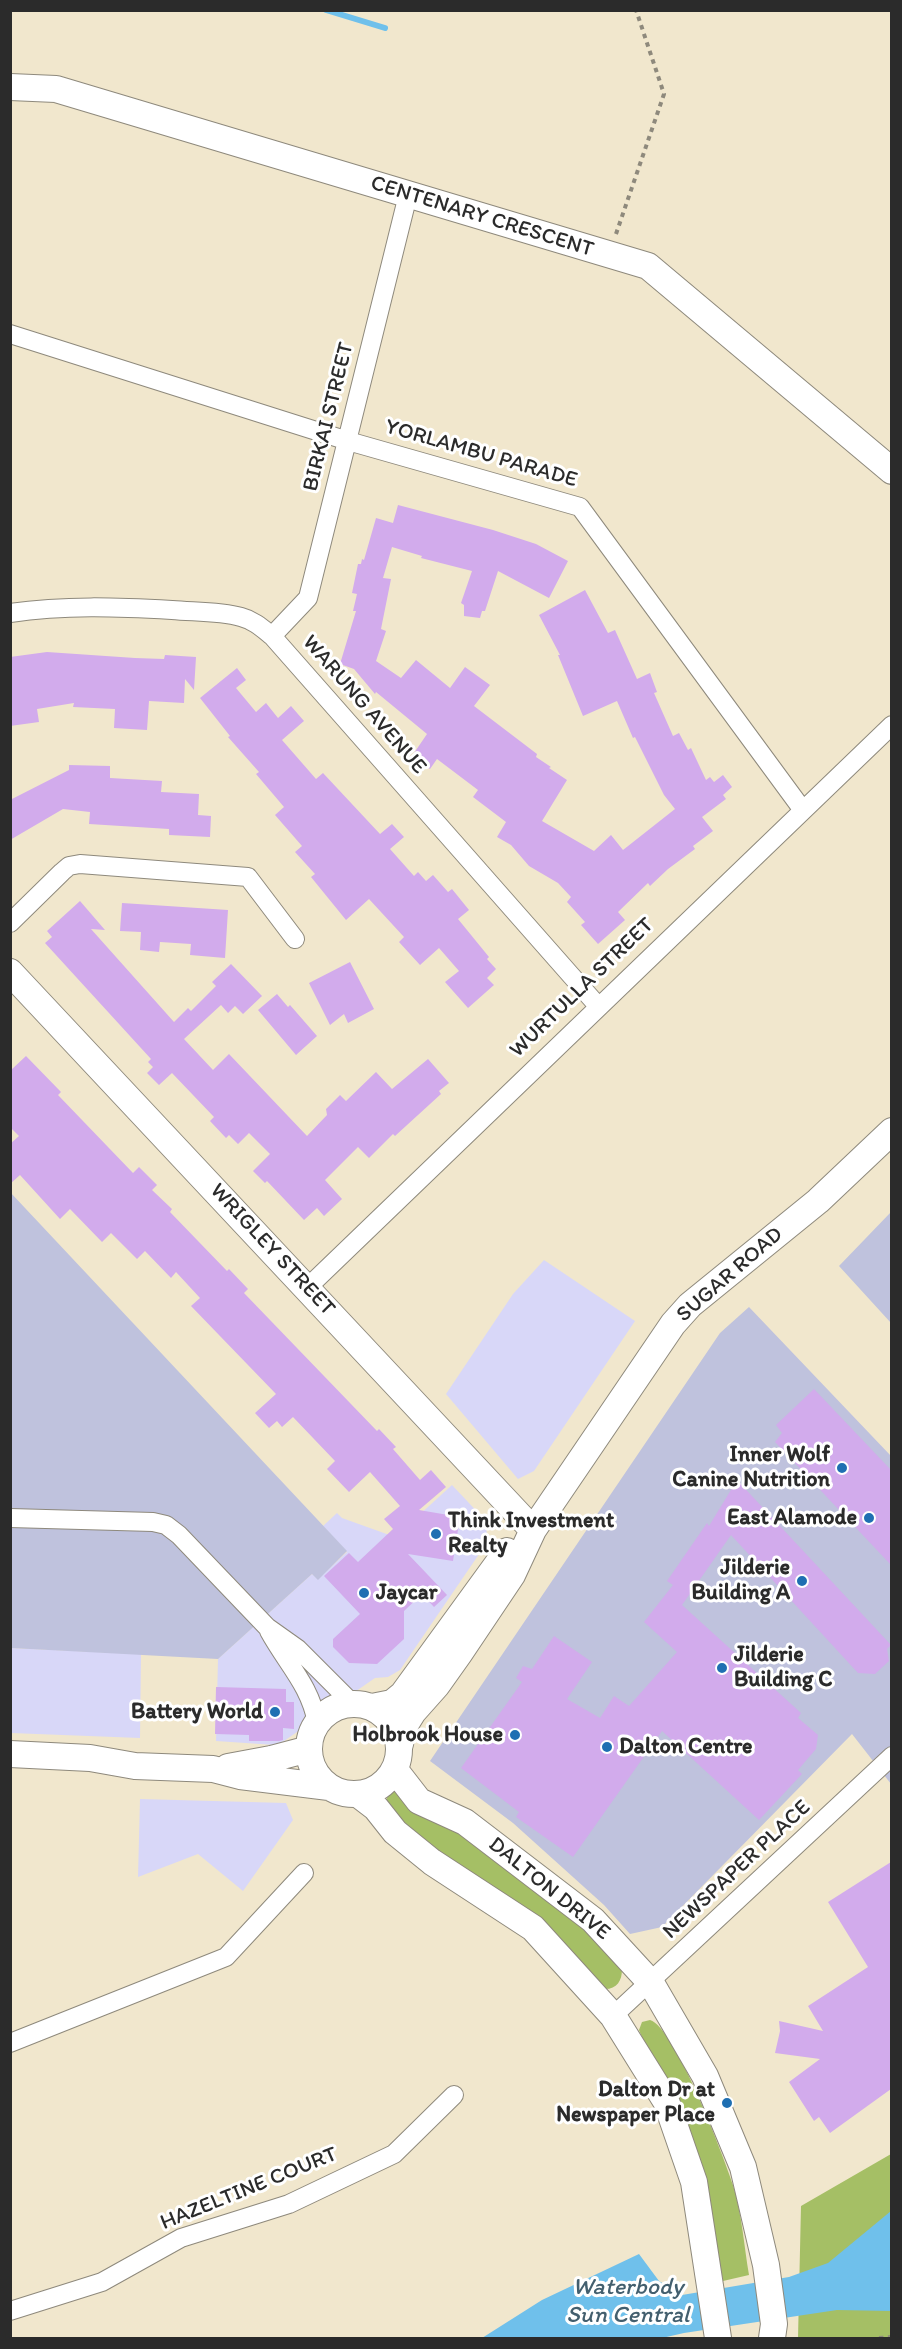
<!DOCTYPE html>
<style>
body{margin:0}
#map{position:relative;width:902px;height:2349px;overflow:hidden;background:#f1e7cd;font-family:Itim,sans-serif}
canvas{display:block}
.frame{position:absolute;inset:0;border:12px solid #2b2b2b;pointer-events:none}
</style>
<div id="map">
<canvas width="902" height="2349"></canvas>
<div class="frame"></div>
</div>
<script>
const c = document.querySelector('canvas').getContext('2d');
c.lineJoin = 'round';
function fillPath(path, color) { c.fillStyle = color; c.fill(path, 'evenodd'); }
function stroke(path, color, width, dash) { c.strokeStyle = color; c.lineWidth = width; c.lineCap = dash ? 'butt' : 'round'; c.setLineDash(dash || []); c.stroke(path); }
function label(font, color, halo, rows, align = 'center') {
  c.font = font + ' Itim,sans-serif'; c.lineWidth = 6; c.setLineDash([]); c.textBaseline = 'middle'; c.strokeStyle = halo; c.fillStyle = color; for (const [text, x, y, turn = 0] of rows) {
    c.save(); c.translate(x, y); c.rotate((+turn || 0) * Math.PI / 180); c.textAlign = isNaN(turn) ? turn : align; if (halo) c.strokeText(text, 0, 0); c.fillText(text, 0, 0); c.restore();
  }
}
fillPath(new Path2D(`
 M544,1260L635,1321L534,1471L518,1479L446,1394L513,1294Z
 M452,1485L485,1520L488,1541L400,1670L388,1677L375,1678L284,1741L275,1745L216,1741L218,1659L312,1574L318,1579L347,1552L323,1526L337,1513L342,1518L395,1537Z
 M10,1648L141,1654L140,1738L11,1733Z
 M140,1799L286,1803L293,1820L243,1891L198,1854L138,1877Z`), '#d8d7f8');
fillPath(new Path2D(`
 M10,1192L347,1551L318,1580L312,1574L218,1659L11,1648Z
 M891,1212V1323L839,1266Z
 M749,1307L891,1456V1784L852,1734L662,1927L630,1934L604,1905L513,1823L430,1761L720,1333Z`), '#bfc2dd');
fillPath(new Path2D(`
 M398,1790L460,1830L580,1924L622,1969C622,1981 617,1989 605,1989L409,1829L386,1801L389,1793Z
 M650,2020C675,2027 724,2157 733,2185C742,2214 744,2246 749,2275L723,2281L703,2180L677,2097L643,2040L639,2030L642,2022Z
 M891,2154V2338H798L801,2206Z`), '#a5bf65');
fillPath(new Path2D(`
 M891,2211V2311L837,2310L684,2333L662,2338H482L542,2300L639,2254L659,2281L682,2295L789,2277L828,2263Z`), '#6fc0eb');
stroke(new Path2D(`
 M326,10L385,28`), '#6fc0eb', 6);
fillPath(new Path2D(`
 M398,505L493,530L536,544L568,561L549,598L498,571L485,611H482L480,618L464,616V605L461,603L472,571L421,558L422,556L392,547L383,578L391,579L381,629L386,631L376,661L401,678L416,660L450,688L465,667L490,685L474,706L537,754L536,757L551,767L549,768L567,780L542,821L594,851L611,835L623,850L675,809L664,795L635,737L633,738L617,701L583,716L558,655H560L539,615L585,590L608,633L615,630L637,679L650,673L657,692L654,693L673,736L679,733L688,750L691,748L706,780L710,777L714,782L723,775L732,787L723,795L726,799L702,817L713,831L693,846L695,849L668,869L650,886L648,883L618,912L625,920L598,944L581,925L585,922L567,902L571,897L558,883L529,866L511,845L497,837L506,822L473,797L478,790L437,759L430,769L412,756L427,734L376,692L375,694L354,669L340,664L356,611H353L357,594L352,593L358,564H361L362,559L364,560L376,518L393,523Z
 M47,652L135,658L164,659L165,655L196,657L194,690L185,679L184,703L149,701L147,730L114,728L115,709L73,707L74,703L37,709L39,722L10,726V657Z
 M237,668L246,680L236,688L256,712L266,703L278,718L291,706L304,721L282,740L316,779L323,773L380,834L392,824L404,837L390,849L414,876L418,872L426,881L433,875L448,892L452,889L469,910L458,919L489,957L487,959L496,969L487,978L494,985L468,1008L445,982L459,971L439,948L420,965L399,942L404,937L369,899L346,920L311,877L315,874L295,852L302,846L275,815L284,807L256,774L259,772L228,737L230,736L200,698Z
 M69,765L110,766V778L162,781L161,792L199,794L198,815L211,816L210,837L169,835V829L89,824L90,812L63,809L10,840V800L69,770Z
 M80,901L105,930L91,929L174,1022L188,1008L191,1011L216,986L212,982L231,964L262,996L243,1014L235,1006L228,1013L221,1005L184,1039L213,1070L229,1054L307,1136L327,1115L326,1109L340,1095L346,1101L376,1072L392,1089L428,1059L449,1083L439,1091L441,1094L395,1136L393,1134L369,1158L358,1147L325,1180L342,1199L324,1216L317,1208L304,1220L267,1181L265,1183L253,1171L270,1154L249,1133L238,1144L229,1135L226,1138L210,1121L214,1117L172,1073L159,1085L147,1073L153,1067L148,1062L151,1059L45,943L52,937L47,931Z
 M122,903L228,910L225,958L190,955L191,944L160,942L159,952L140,950L141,932L120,931Z
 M350,962L374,1009L348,1023L344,1014L330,1025L309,983Z
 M277,994L288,1007L290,1005L317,1036L296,1055L258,1010Z
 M26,1056L61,1092L58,1095L133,1173L139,1167L157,1185L152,1190L172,1209L170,1212L227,1271L229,1269L248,1289L244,1293L377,1431L379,1429L396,1447L393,1449L420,1480L431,1470L446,1487L419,1510L460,1517L453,1561L408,1554L447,1595L434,1607L422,1594L404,1611V1639L377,1664L349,1663L333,1647V1639L360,1614L324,1576L349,1553L358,1562L393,1529L384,1519L400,1506L370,1472L349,1492L327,1469L335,1461L293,1417L282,1427L277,1421L269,1428L255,1413L276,1394L191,1306L200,1298L176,1272L171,1278L145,1251L137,1259L111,1233L102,1242L70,1209L60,1219L20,1175L10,1184V1144L19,1136L10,1127V1071Z
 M814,1389L891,1470V1565L775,1442L782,1433L776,1425Z
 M737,1480L891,1645L887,1649L889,1661L875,1674L858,1673L731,1535L682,1605L801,1713L798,1718L818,1735L816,1749L798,1770L802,1774L759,1820L662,1731L573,1857L516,1817L519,1812L461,1768L522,1682L516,1678L523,1666L532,1669L554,1636L592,1662L567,1699L600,1718L614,1696L629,1706L677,1652L644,1622L673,1585L667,1581L707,1523L709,1526Z
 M216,1687L286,1689V1702H294V1729L283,1728V1740L279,1741H249V1735L215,1734Z
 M891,1862V2089L830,2133L819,2117L814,2121L789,2082L820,2059L775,2053L780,2031L779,2021L823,2031L808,2006L868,1967L828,1902Z`), '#d2abec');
const street = new Path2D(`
 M10,334L348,441L580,507L802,809
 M10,613C65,605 117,607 172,610C194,612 219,611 241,617C253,620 262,628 272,636L598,1006
 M272,636L308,598L408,195
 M10,923L62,872L69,866L80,864L248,877L295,939
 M307,1288L892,725
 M10,1518L153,1522L166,1525L179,1535L267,1627L298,1649L352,1703
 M269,1631C287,1664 310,1685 317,1723
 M613,2016L892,1756
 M10,2043L226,1957L304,1873
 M10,2311L102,2282L181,2238L289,2204L394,2154L454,2095`);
const secondary = new Path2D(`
 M10,87L56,89L648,266L892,471
 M10,972L533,1530
 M309 1749a45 45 0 1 1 90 0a45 45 0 1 1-90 0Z
 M372,1707L392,1703L403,1694L507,1551
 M400,1744L403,1728L413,1712L437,1685L459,1654L512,1575L533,1530L673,1324L690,1305L818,1201L892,1131
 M10,1754L90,1758L135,1766L213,1769L240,1776L329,1787
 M228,1767L271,1759L309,1749
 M395,1770L419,1801L465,1822L593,1920L651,1983L705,2076L743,2167L766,2265L774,2324L772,2338
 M359,1795L376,1808L395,1832L432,1862L533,1928L613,2016L666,2101L694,2182L718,2338`);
stroke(street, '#8e897c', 20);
stroke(secondary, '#8e897c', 28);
stroke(new Path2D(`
 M616,234L664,94L636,10
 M879,2338L892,2337`), '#8e897c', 4, [4.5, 4.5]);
stroke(street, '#fff', 18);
stroke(secondary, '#fff', 26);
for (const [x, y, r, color] of [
 [842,1468,6,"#1f6fb2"],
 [869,1518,6,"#1f6fb2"],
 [436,1534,6,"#1f6fb2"],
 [802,1581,6,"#1f6fb2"],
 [364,1593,6,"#1f6fb2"],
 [722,1668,6,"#1f6fb2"],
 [275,1712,6,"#1f6fb2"],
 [515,1735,6,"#1f6fb2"],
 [607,1747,6,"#1f6fb2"],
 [727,2103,6,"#1f6fb2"]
]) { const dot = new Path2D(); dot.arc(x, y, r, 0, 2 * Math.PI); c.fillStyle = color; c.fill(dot); stroke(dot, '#fff', 2); }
label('22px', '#2b2b2b', '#fff', [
 ["CENTENARY CRESCENT",482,217,17],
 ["BIRKAI STREET",329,417,-76],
 ["YORLAMBU PARADE",481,454,16],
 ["WARUNG AVENUE",364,705,49],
 ["WURTULLA STREET",582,988,-44],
 ["WRIGLEY STREET",272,1250,47],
 ["SUGAR ROAD",730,1275,-41],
 ["NEWSPAPER PLACE",737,1870,-43],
 ["DALTON DRIVE",549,1889,39],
 ["HAZELTINE COURT",249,2189,-22]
]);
label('bold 22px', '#2b2b2b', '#fff', [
 ["Inner Wolf",830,1455],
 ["Canine Nutrition",830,1480],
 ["East Alamode",857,1518],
 ["Think Investment",448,1521,"left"],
 ["Realty",448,1546,"left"],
 ["Jilderie",790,1568],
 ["Building A",790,1593],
 ["Jaycar",376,1593,"left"],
 ["Jilderie",734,1655,"left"],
 ["Building C",734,1680,"left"],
 ["Battery World",263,1712],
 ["Holbrook House",503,1735],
 ["Dalton Centre",619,1747,"left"],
 ["Dalton Dr at",715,2090],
 ["Newspaper Place",715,2115]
], 'right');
label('italic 24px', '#435f6e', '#fff', [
 ["Waterbody",628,2288],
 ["Sun Central",628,2316]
]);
</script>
